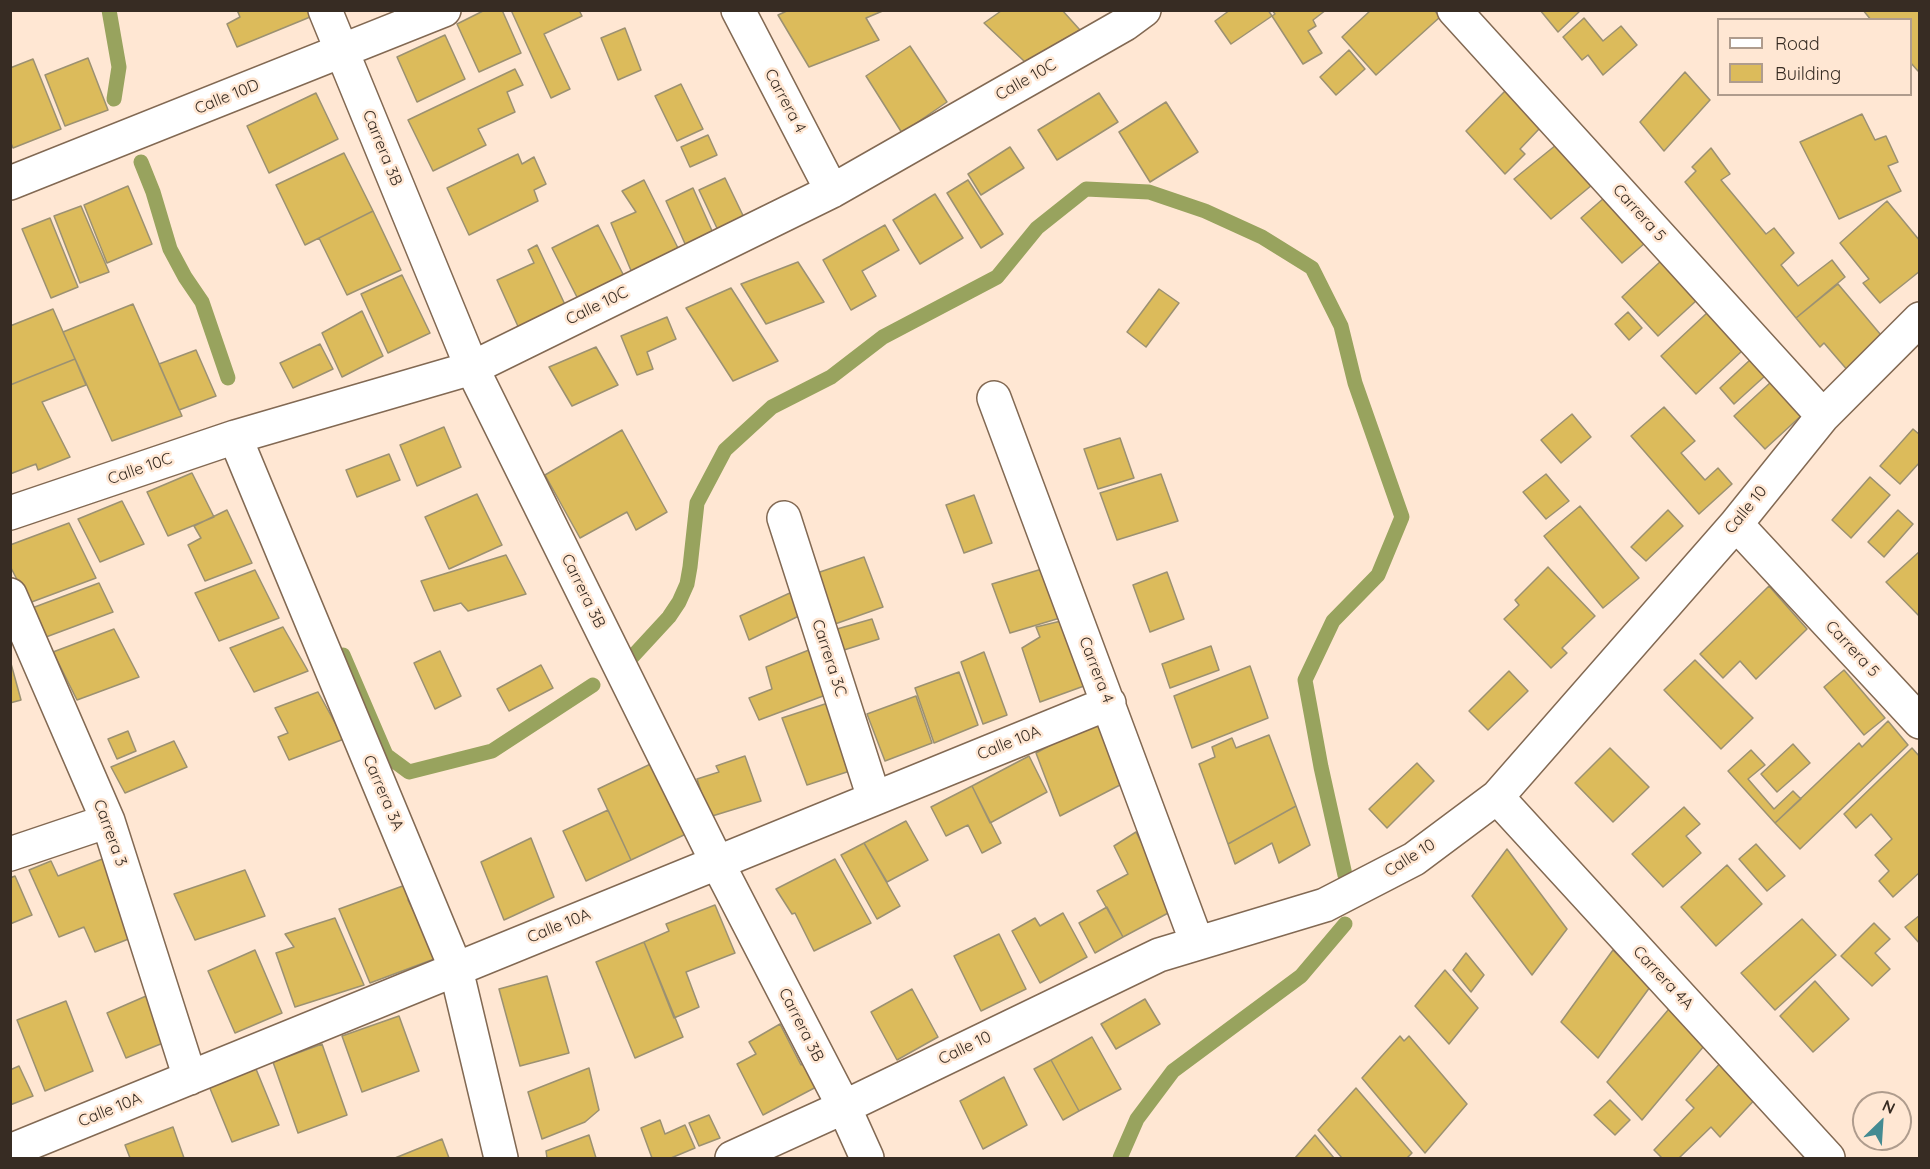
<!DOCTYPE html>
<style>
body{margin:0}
#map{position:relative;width:1930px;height:1169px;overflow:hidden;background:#ffe7d3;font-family:Quicksand,sans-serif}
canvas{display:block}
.frame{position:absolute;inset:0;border:12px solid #372c23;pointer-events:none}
.legend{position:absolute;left:1717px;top:18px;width:195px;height:78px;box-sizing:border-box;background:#ffe7d3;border:2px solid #af9c8d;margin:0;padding:8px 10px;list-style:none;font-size:18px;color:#372c23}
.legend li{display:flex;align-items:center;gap:12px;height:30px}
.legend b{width:30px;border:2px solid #af9c8d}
.north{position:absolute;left:1852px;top:1091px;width:60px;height:60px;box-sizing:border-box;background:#ffe7d3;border:2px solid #af9c8d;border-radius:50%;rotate:25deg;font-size:16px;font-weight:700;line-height:24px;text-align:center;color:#372c23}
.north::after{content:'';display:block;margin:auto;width:21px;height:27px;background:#448b92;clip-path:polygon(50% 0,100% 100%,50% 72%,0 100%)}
</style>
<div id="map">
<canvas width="1930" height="1169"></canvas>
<div class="frame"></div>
<ul class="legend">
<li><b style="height:8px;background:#fff"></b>Road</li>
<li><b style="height:16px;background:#dcbb5b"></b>Building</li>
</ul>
<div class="north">N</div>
</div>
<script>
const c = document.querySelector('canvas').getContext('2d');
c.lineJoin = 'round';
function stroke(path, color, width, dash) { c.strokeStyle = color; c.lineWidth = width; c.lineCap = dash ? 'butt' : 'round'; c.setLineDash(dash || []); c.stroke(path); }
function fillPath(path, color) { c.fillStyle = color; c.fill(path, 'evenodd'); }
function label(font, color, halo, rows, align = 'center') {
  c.font = font + ' Quicksand,sans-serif'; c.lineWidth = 5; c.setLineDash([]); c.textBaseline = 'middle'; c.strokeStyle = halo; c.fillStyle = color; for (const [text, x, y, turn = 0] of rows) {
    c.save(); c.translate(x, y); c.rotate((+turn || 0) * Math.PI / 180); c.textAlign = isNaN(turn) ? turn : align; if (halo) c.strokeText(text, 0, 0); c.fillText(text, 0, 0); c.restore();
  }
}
stroke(new Path2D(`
 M109,10L119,67L114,99
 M141,162L153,192L170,249L185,277L202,302L228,378
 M343,655L386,755L409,772L492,751L593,685
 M633,656L669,617L679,602L687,584L690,567L697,503L725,450L772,407L831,377L883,337L997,277L1037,228L1086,189L1149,192L1205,211L1262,237L1312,268L1341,326L1355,383L1402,517L1378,575L1333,621L1305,680L1321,767L1345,875
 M1120,1158L1137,1119L1173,1071L1301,976L1345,924`), '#98a35e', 15);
const building = new Path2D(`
 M237,10H313L315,15L237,47L227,24L240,17Z
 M485,10H502L521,53L479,72L457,24Z
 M511,10H579L582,16L544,34L570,89L551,98Z
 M789,10H885L866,18L879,40L809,67L778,15Z
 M1062,10L1080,30L1025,62L984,23L1001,11Z
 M1230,10H1268L1272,16L1231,44L1215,21Z
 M1272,10H1326L1313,20L1316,26L1308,31L1322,53L1303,64L1272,16L1275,14Z
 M1371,10H1434L1440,17L1376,75L1342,37Z
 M1540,10H1581L1558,32Z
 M1863,10H1920V69L1918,71L1910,62V20H1871Z
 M1584,18L1603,41L1621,26L1637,45L1603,75L1588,55L1582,60L1563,37Z
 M625,28L641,70L618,80L601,38Z
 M445,35L465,79L417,102L397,57Z
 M910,46L947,102L902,133L866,76Z
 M1349,50L1365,69L1336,95L1320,77Z
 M88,58L108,110L65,126L45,75Z
 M33,59L61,129L13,148L10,141V68Z
 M515,69L523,85L507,92L515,112L478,129L486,145L433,171L408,120Z
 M1685,72L1710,100L1664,151L1640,122Z
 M681,84L703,129L677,141L655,96Z
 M1506,90L1540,128L1520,149L1525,154L1505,174L1466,131Z
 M316,93L338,139L269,173L247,126Z
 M1099,93L1118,122L1057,160L1038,130Z
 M1166,102L1198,152L1150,182L1119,132Z
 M1862,114L1875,140L1886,136L1898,162L1888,166L1901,191L1839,219L1800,142Z
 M708,135L717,155L690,167L681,147Z
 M1556,145L1592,185L1551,219L1514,179Z
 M1010,147L1024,168L981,195L968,174Z
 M1711,148L1730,174L1721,180L1766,234L1774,228L1794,253L1781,265L1798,286L1832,260L1845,277L1796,318L1685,182L1696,171L1692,167Z
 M344,153L373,211L305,245L276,185Z
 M518,154L522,164L534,157L546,184L534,190L538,201L469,235L447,188Z
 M725,178L749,228L723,241L699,190Z
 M644,180L683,258L635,280L611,223L636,212L622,191Z
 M968,180L1003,234L981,248L947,193Z
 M128,186L152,244L107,263L84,205Z
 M693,188L717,242L690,255L666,201Z
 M935,194L963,238L920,264L893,220Z
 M1604,198L1645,243L1622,263L1581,218Z
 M1887,201L1920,241V271L1880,303L1863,283L1869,279L1840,243Z
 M81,206L109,272L80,283L54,216Z
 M373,211L401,270L347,295L319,238Z
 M50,218L78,287L51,298L22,229Z
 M598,225L628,284L582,307L552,248Z
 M885,225L899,250L862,271L876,296L851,310L823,260Z
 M537,245L568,311L521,333L497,280L534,263L528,250Z
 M1661,261L1697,300L1658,336L1622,297Z
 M798,262L824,302L766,324L741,284Z
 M402,275L430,333L388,353L361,294Z
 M1838,284L1886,341L1849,372L1824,343L1820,347L1796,318Z
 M731,288L778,361L733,381L686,308Z
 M1159,289L1179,303L1146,347L1127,332Z
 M133,304L182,416L112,441L63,332Z
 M53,309L75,359L10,385V326Z
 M362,311L383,356L342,377L322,333Z
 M1628,312L1642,328L1629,340L1615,324Z
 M1708,312L1743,350L1696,394L1661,356Z
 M667,317L676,339L647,352L653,369L637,375L621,336Z
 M320,344L333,369L293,388L280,363Z
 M596,347L618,385L572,406L549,367Z
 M196,350L216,396L179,410L159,364Z
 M75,359L86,385L42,402L70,457L38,470L36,464L10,474V385Z
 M1751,359L1766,375L1734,404L1720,388Z
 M1771,382L1802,415L1765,449L1734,416Z
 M1664,407L1695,441L1681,453L1705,480L1718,468L1732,484L1699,514L1631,436Z
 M1572,414L1591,437L1561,463L1541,440Z
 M444,427L461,467L417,486L400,445Z
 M1913,429L1920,435V462L1900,484L1880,466Z
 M622,430L667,512L636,530L627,512L580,538L545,475Z
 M1120,438L1134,478L1098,489L1084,449Z
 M389,454L400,480L357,497L346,470Z
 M192,473L214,517L168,536L147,492Z
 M1161,474L1178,521L1117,540L1100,493Z
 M1546,474L1569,501L1546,519L1523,492Z
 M1870,477L1890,495L1851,538L1832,520Z
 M477,494L502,545L449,569L425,517Z
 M974,495L992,543L964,553L946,505Z
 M122,501L144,544L100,562L78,519Z
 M1580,506L1639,578L1603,608L1544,536Z
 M227,510L252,563L205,581L188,545L201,538L194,526Z
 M1668,510L1683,526L1646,561L1631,547Z
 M1898,510L1913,524L1884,557L1868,542Z
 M69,523L96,578L29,603L10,566V545Z
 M1920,551V617L1886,582Z
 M506,555L526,594L468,611L461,603L434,611L421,581Z
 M864,557L883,607L835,624L817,573Z
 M1548,567L1595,616L1562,648L1567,653L1551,668L1504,619L1519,605L1515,600Z
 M1042,569L1060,618L1010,633L992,584Z
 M255,570L279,618L219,641L195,593Z
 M1167,572L1184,619L1150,632L1133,585Z
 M99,583L113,612L46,637L32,608Z
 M1769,586L1807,629L1756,679L1740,661L1723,678L1700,654Z
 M792,592L801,615L749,640L740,616Z
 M872,619L879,639L844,650L837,629Z
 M1061,621L1084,686L1040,702L1022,648L1040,637L1036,627Z
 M283,627L308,671L254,692L230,648Z
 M114,629L139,677L77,700L53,652Z
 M1211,646L1219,670L1170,688L1162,664Z
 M814,648L831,693L759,720L749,698L772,689L766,667Z
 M440,651L461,696L435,709L414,663Z
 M984,652L1007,715L983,724L961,662Z
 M10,660L21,700L10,703Z
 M1695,660L1753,718L1721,749L1664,690Z
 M541,665L553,688L509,711L497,689Z
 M1250,666L1268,718L1192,748L1174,696Z
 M1844,670L1885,718L1864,735L1824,687Z
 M1509,671L1528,691L1488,730L1469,711Z
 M959,672L978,725L934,743L915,688Z
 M318,692L344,739L289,760L278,737L288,733L275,708Z
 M916,696L932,743L885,761L867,714Z
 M828,703L853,770L807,785L782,718Z
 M1099,719L1120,785L1060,816L1036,753Z
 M1888,721L1908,745L1800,849L1775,823L1859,743L1862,747Z
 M128,731L136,751L117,759L108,739Z
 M1269,735L1296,806L1228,844L1199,764L1215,757L1212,747L1232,738L1236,748Z
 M174,741L187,767L125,793L111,767Z
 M1793,744L1810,763L1777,792L1761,774Z
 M1610,748L1649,787L1613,822L1575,783Z
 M1912,748L1920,757V872L1893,897L1879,881L1889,871L1875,855L1892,839L1871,814L1856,828L1844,814Z
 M1751,750L1765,765L1748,779L1774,809L1793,791L1801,799L1775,823L1728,771Z
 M745,756L761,801L709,817L697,779L719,772L716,766Z
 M1029,756L1047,792L990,823L972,786Z
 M659,760L686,834L631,860L598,789Z
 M1417,763L1434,781L1387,828L1369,809Z
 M972,786L1001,843L982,853L968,825L946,836L931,807Z
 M1296,806L1310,845L1279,863L1272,843L1235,864L1228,844Z
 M1684,807L1700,824L1686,836L1701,853L1663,887L1632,854Z
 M608,810L631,860L586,881L563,831Z
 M906,821L928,860L887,882L864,843Z
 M1136,832L1159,877L1155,880L1172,911L1123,937L1097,891L1128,874L1114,846Z
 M531,838L554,897L504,920L481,862Z
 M864,843L900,906L877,919L841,855Z
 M1756,844L1785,876L1767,891L1739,859Z
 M1507,849L1567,929L1532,975L1472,896Z
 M105,858L139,935L95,952L84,927L59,937L29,870L51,861L58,876Z
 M835,859L871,923L814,951L795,913L792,914L776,889Z
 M1727,865L1762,904L1716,946L1681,907Z
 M245,870L265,916L195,940L174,894Z
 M15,876L32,915L10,924V878Z
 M411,883L417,897L408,900L437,958L370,983L339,909Z
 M715,905L735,953L686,972L699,1007L674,1018L644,942L669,931L666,924Z
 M1107,907L1123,937L1095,953L1079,923Z
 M1063,913L1087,957L1040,983L1012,931L1035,918L1040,926Z
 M1920,915V944L1905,927Z
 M335,918L364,985L295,1007L276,953L294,947L285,934Z
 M1802,919L1836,955L1775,1010L1741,973Z
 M1874,923L1890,939L1875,953L1890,969L1872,986L1841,956Z
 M999,934L1026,989L981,1011L954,956Z
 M644,942L683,1037L635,1058L596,962Z
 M255,950L282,1013L235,1033L208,971Z
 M1613,950L1650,987L1598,1058L1561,1022Z
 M1466,953L1484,975L1471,992L1453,970Z
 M1445,970L1478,1008L1449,1044L1415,1006Z
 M547,976L569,1053L520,1066L499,989Z
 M1815,981L1849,1019L1813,1052L1780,1016Z
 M912,989L938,1037L897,1060L871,1012Z
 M153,993L173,1039L126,1058L107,1013Z
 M1145,999L1160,1024L1116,1049L1101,1024Z
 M66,1001L93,1071L45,1091L17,1020Z
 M1674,1003L1709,1040L1642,1120L1607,1082Z
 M399,1016L419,1071L362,1092L342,1036Z
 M780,1024L801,1065L807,1061L820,1085L763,1115L737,1064L756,1054L749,1042Z
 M1400,1036L1404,1041L1409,1036L1467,1104L1425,1153L1362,1078Z
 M1092,1037L1121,1089L1079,1111L1051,1060Z
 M322,1044L347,1115L298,1133L273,1062Z
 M1725,1058L1759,1095L1720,1137L1711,1127L1679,1158H1662L1654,1150L1694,1108L1686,1100Z
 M1051,1060L1079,1111L1063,1120L1034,1069Z
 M19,1066L33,1096L10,1105V1070Z
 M589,1068L599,1110L585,1122L542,1139L528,1092Z
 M256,1069L279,1125L232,1142L209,1086Z
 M1004,1077L1027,1125L983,1149L960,1101Z
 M1356,1088L1412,1153L1407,1158H1342L1318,1130Z
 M1610,1100L1630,1120L1615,1135L1594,1115Z
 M709,1115L720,1138L699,1146L689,1123Z
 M660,1120L665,1134L685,1125L695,1148L671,1158H652L641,1128Z
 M173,1127L184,1158H130L125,1145Z
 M589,1135L596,1158H547L546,1151Z
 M1315,1135L1334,1158H1295Z
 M442,1139L449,1158H395Z`);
fillPath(building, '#dcbb5b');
stroke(building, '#9c9171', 1.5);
const street = new Path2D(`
 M325,10L472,368L717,862L844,1107L867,1158
 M738,10L832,191
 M1454,10L1823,416
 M10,183L444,10
 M994,398L1197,943
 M235,437L456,969L501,1158
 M10,513L235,437L472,368L832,191L1125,24L1144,10
 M784,518L874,798
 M1736,524L1920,722
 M10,595L108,821L190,1078
 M1497,797L1828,1158
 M10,854L108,821
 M10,1151L1109,703
 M732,1158L844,1107L1159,955L1325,905L1414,859L1497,797L1736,524L1823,416L1920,319`);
stroke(street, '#826953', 36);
stroke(street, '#fff', 33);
label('16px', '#372c23', '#ffe7d3', [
 ["Calle 10C",1026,80,-30],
 ["Calle 10D",227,97,-22],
 ["Carrera 4",785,101,62],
 ["Carrera 3B",382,148,68],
 ["Carrera 5",1639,213,48],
 ["Calle 10C",597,306,-26],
 ["Calle 10C",140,469,-19],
 ["Calle 10",1746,510,-51],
 ["Carrera 3B",583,591,64],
 ["Carrera 5",1852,649,47],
 ["Carrera 3C",829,658,72],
 ["Carrera 4",1096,670,69],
 ["Calle 10A",1009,743,-22],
 ["Carrera 3A",383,793,67],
 ["Carrera 3",110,833,70],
 ["Calle 10",1410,858,-32],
 ["Calle 10A",559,926,-22],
 ["Carrera 4A",1663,978,47],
 ["Carrera 3B",801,1025,63],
 ["Calle 10",965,1048,-26],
 ["Calle 10A",110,1110,-22]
]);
</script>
